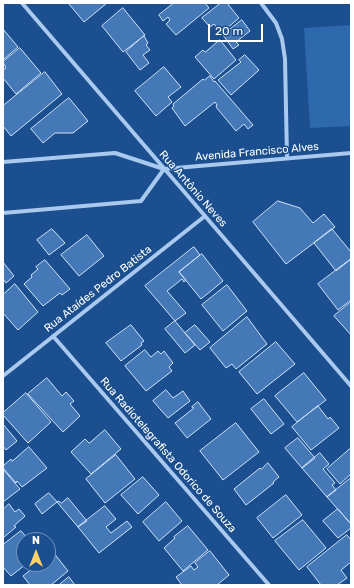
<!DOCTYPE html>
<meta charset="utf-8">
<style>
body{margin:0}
#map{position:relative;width:354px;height:588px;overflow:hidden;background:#1b4f8f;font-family:Rubik,sans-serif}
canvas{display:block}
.frame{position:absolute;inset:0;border:4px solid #fff;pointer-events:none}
.north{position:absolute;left:16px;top:532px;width:40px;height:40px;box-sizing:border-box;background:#1b4f8f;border:1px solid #7695bc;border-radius:50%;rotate:0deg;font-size:11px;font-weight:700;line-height:16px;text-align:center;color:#fff}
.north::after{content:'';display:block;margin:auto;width:14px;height:18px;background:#ffd166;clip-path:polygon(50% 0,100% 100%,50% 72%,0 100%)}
.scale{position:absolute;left:208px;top:24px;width:55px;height:18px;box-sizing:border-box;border:2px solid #fff;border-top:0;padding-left:5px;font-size:12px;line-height:14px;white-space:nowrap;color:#fff;-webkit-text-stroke:3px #1b4f8f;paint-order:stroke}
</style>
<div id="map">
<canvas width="354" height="588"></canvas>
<div class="frame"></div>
<div class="north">N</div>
<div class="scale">20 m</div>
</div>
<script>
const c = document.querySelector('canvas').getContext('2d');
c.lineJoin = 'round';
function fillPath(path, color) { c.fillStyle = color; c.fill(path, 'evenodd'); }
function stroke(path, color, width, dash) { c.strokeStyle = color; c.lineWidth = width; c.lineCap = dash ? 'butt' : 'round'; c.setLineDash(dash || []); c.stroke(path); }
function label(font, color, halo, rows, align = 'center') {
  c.font = font + ' Rubik,sans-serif'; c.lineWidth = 3; c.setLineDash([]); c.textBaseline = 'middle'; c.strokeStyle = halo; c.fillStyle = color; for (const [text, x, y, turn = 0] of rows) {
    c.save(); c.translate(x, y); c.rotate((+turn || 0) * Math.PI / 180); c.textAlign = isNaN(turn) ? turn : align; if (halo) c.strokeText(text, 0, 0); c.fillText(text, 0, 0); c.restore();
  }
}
fillPath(new Path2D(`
 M351,25V126L310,128L304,28Z`), '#2e69ad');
const building = new Path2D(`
 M70,3H107L84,22L69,4Z
 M174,3H205L209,8L176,35L166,24L170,20L168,17L163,21L159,15Z
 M221,3H227L239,18L221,33L214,24L210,27L202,18Z
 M123,8L145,35L123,52L102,26Z
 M242,20L250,31L236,42L239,45L233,49L223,35Z
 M3,29L18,47L3,60Z
 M144,36L148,43L146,45L150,50L143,55L149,63L140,70L126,52Z
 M220,40L236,60L214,79L195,57L203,50L205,52Z
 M20,48L41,73L16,94L3,78V70L6,68L3,62Z
 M245,55L259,70L231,95L218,80L241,62L239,60Z
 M164,67L181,87L168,97L172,102L156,116L135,91Z
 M45,72L62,94L11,136L3,126V106Z
 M210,76L214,82L215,81L253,125L248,129L244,124L236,131L216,107L217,105L215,102L185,126L172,108L174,106L173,104L203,79L204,80Z
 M69,98L88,121L73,133H55L43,143L31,129Z
 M278,201L300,208L313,223L324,214L335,227L286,264L253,222Z
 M52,229L65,243L49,255L37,240Z
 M332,229L351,252V259L336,271L314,243Z
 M87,235L104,256L79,276L61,255Z
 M194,247L200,255L179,272L186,280L184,282L182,279L167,291L186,313L175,321L145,286Z
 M202,254L223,281L201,299L179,272Z
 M351,259V300L338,310L318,284Z
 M45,260L70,289L62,295L60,293L43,306L24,284L32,277L31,275L38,269L36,267Z
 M3,262L14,276L6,283L3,279Z
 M15,284L38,312L18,330L3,313V295Z
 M227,285L247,311L223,331L202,305Z
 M351,302V335L334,316Z
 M247,317L267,344L236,369L232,364L226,368L210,348Z
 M175,321L195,345L185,353L165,329Z
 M131,325L144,341L141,343L142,345L121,361L106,343Z
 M195,325L210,342L200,350L185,333Z
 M276,342L295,364L257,394L239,372Z
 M145,350L151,357L158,351L161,354L164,351L173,363L169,367L172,371L146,391L125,366Z
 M304,373L326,400L297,422L275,396Z
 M47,378L62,396L66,392L74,401L70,404L80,416L63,432L28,394Z
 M166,390L173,398L183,391L190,401L168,418L153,401Z
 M26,393L51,422L28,443L3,415V413Z
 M264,399L284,424L271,434L251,409Z
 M198,402L211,419L187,438L175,423L194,408L192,407Z
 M318,406L328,419L330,417L339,428L311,450L292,427Z
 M236,423L259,452L223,480L200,451Z
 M3,424L17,441L6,450L3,446Z
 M105,430L121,449L91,474L71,452L85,439L89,443Z
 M298,438L315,458L302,468L285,448Z
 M29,447L47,468L22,487L17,481L16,483L3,468V466L11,459L12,461Z
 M351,448V474L340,484L327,469Z
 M320,453L329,464L323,469L335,483L332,485L336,490L327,497L302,468Z
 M116,455L135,479L105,503L86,479Z
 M268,463L279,477L273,482L274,483L246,505L234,489L260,468L261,469Z
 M3,469L20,489L3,502Z
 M143,477L159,495L138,514L121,495Z
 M351,478V524L327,497Z
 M49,493L57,502L42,514L35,504Z
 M286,495L302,515L273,538L257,518Z
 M68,498L87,521L78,527L57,502L59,501L61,503Z
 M166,502L182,521L159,541L143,522Z
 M9,504L15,512L19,509L25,516L14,526L16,527L3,538V510Z
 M105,506L116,519L106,527L111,533L127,521L132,527L99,553L78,527Z
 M338,509L351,524V528L338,538L323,521Z
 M303,520L326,548L299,570L275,541Z
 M188,526L208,550L183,571L164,548L175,538L174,537Z
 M21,531L29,540H24V564H26L11,576L3,567V545Z
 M347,535L351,540V562L341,570L347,578L337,585H321L307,567Z
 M210,551L229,575L217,585H182L176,577L191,566L194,570L198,567L195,563Z
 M53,552L68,571L51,585H30L23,576L38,564H48V556Z
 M69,577L75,585H59Z`);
fillPath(building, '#4478b7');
stroke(building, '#cfe3fa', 1);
stroke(new Path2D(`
 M22,3L351,386
 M261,3L276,23L282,39L285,59L287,158
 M3,162L115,153L164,169L351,153
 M3,213L141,201L164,169
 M53,336L269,585
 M3,376L205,216`), '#a9c9ee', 4);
label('11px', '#fff', '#1b4f8f', [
 ["Avenida Francisco Alves",257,152,-5],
 ["Rua Antônio Neves",193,189,49],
 ["Rua Ataídes Pedro Batista",98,289,-38],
 ["Rua Radiotelegrafista Odorico de Souza",168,455,49]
]);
</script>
